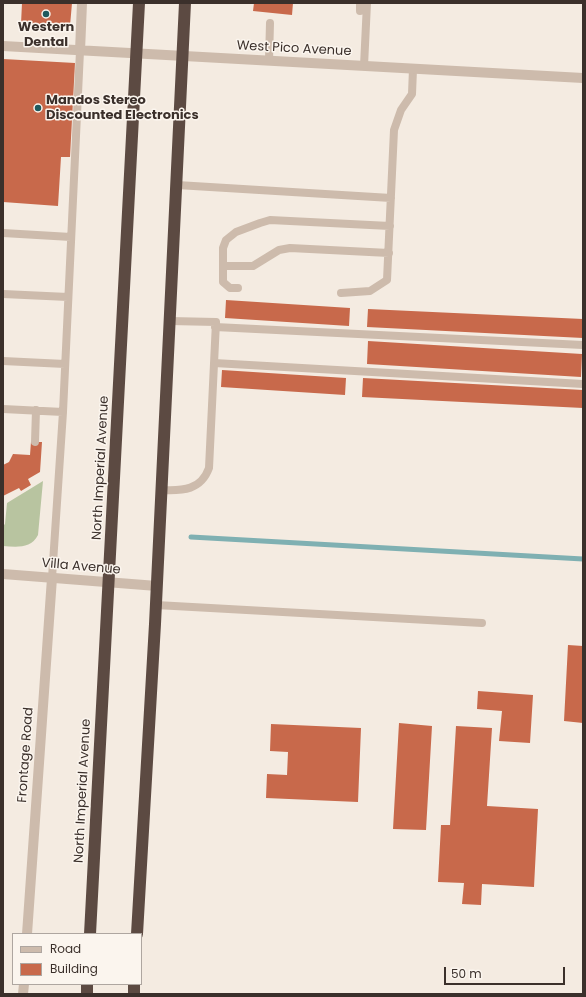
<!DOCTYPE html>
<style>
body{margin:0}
#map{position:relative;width:586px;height:997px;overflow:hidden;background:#f4ebe1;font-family:Poppins,sans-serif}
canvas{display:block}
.frame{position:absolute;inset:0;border:4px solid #3b302b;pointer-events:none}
.legend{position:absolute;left:12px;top:933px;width:130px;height:52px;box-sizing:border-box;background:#fbf5ee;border:1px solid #aea6a0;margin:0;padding:5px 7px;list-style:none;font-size:12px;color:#3b302b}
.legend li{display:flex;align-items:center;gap:8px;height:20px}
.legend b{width:20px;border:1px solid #aea6a0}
.scale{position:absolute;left:444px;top:967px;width:121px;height:18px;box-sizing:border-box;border:2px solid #3b302b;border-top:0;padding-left:5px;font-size:12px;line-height:14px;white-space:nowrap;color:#3b302b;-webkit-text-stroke:3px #fbf5ee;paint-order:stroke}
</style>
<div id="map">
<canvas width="586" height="997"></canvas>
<div class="frame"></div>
<ul class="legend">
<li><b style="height:5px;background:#cdbbac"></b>Road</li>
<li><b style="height:11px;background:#c8694b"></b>Building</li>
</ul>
<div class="scale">50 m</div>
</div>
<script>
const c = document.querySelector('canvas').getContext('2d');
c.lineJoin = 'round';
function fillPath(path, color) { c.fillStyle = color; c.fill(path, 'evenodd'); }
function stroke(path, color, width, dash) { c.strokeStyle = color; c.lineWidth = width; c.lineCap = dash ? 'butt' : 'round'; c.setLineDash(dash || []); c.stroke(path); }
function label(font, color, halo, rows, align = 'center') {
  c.font = font + ' Poppins,sans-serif'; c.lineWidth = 3; c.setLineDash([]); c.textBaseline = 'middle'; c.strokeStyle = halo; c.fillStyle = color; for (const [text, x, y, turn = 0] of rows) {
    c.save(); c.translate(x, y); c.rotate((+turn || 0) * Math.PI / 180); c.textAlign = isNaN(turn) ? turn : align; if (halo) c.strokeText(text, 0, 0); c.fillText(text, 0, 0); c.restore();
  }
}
fillPath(new Path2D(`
 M43,481L38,535C31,549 16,547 3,546V526L5,524L7,503Z`), '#b8c4a0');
stroke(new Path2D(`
 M191,537L583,559`), '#7fb0b2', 5);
fillPath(new Path2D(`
 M22,3H72L70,26L21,24Z
 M254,3H293L292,15L253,11Z
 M3,59L75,63L70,157H61L58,206L3,202Z
 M226,300L350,308L349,326L225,318Z
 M368,309L583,319V338L367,327Z
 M368,341L582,354L581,377L367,364Z
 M222,370L346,378L345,395L221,387Z
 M363,378L583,390V408L362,397Z
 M31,442H42L40,472L28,479L31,485L21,491L19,488L3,496V465L9,462L13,454L30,455Z
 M568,645L583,646V723L564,721Z
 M478,691L533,695L530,743L499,741L502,711L477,709Z
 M399,723L432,726L426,830L393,829Z
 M271,724L361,728L358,802L266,798L267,774L287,775L288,752L270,751Z
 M456,726L492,728L487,806L538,809L534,887L482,884L481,905L462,904L464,883L438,882L441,825H450Z`), '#c8694b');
stroke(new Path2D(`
 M360,11V3
 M269,60L270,23
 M364,66L367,3
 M177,185L391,198
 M3,233L71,237
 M223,266H253L279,250L290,248L389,253
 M238,288H230L223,282V248L226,240L236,232L260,223L270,220L390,226
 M341,293L370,291L387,280L394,130L401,110L412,94L413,69
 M3,294L68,297
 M215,327L583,345
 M3,361L65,364
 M214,363L583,384
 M3,409L63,412
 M35,442L36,410
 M162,490C183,491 201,490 209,468L216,322L170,321
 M52,578L63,412L80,51
 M156,605L482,623`), '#cdbbac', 8);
stroke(new Path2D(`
 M3,46L583,78
 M80,51L82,3
 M3,574L157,586
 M27,934L52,578
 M23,994L24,984`), '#cdbbac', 10);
stroke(new Path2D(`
 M90,934L139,3
 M137,934L155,624L185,3
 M87,994V984
 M134,994V984`), '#5c4a42', 12);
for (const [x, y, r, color] of [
 [46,14,4,"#1f5a5e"],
 [38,108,4,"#1f5a5e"]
]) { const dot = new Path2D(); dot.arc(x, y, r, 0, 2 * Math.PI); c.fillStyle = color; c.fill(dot); stroke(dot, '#fbf5ee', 1.5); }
label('bold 13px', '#3b302b', '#fbf5ee', [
 ["Western",46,28],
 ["Dental",46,43],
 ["Mandos Stereo",46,101,"left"],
 ["Discounted Electronics",46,116,"left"]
]);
label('13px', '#3b302b', '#fbf5ee', [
 ["West Pico Avenue",294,49,3],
 ["North Imperial Avenue",101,468,-87],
 ["Villa Avenue",81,567,5],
 ["Frontage Road",26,755,-86],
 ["North Imperial Avenue",83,791,-87]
]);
</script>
